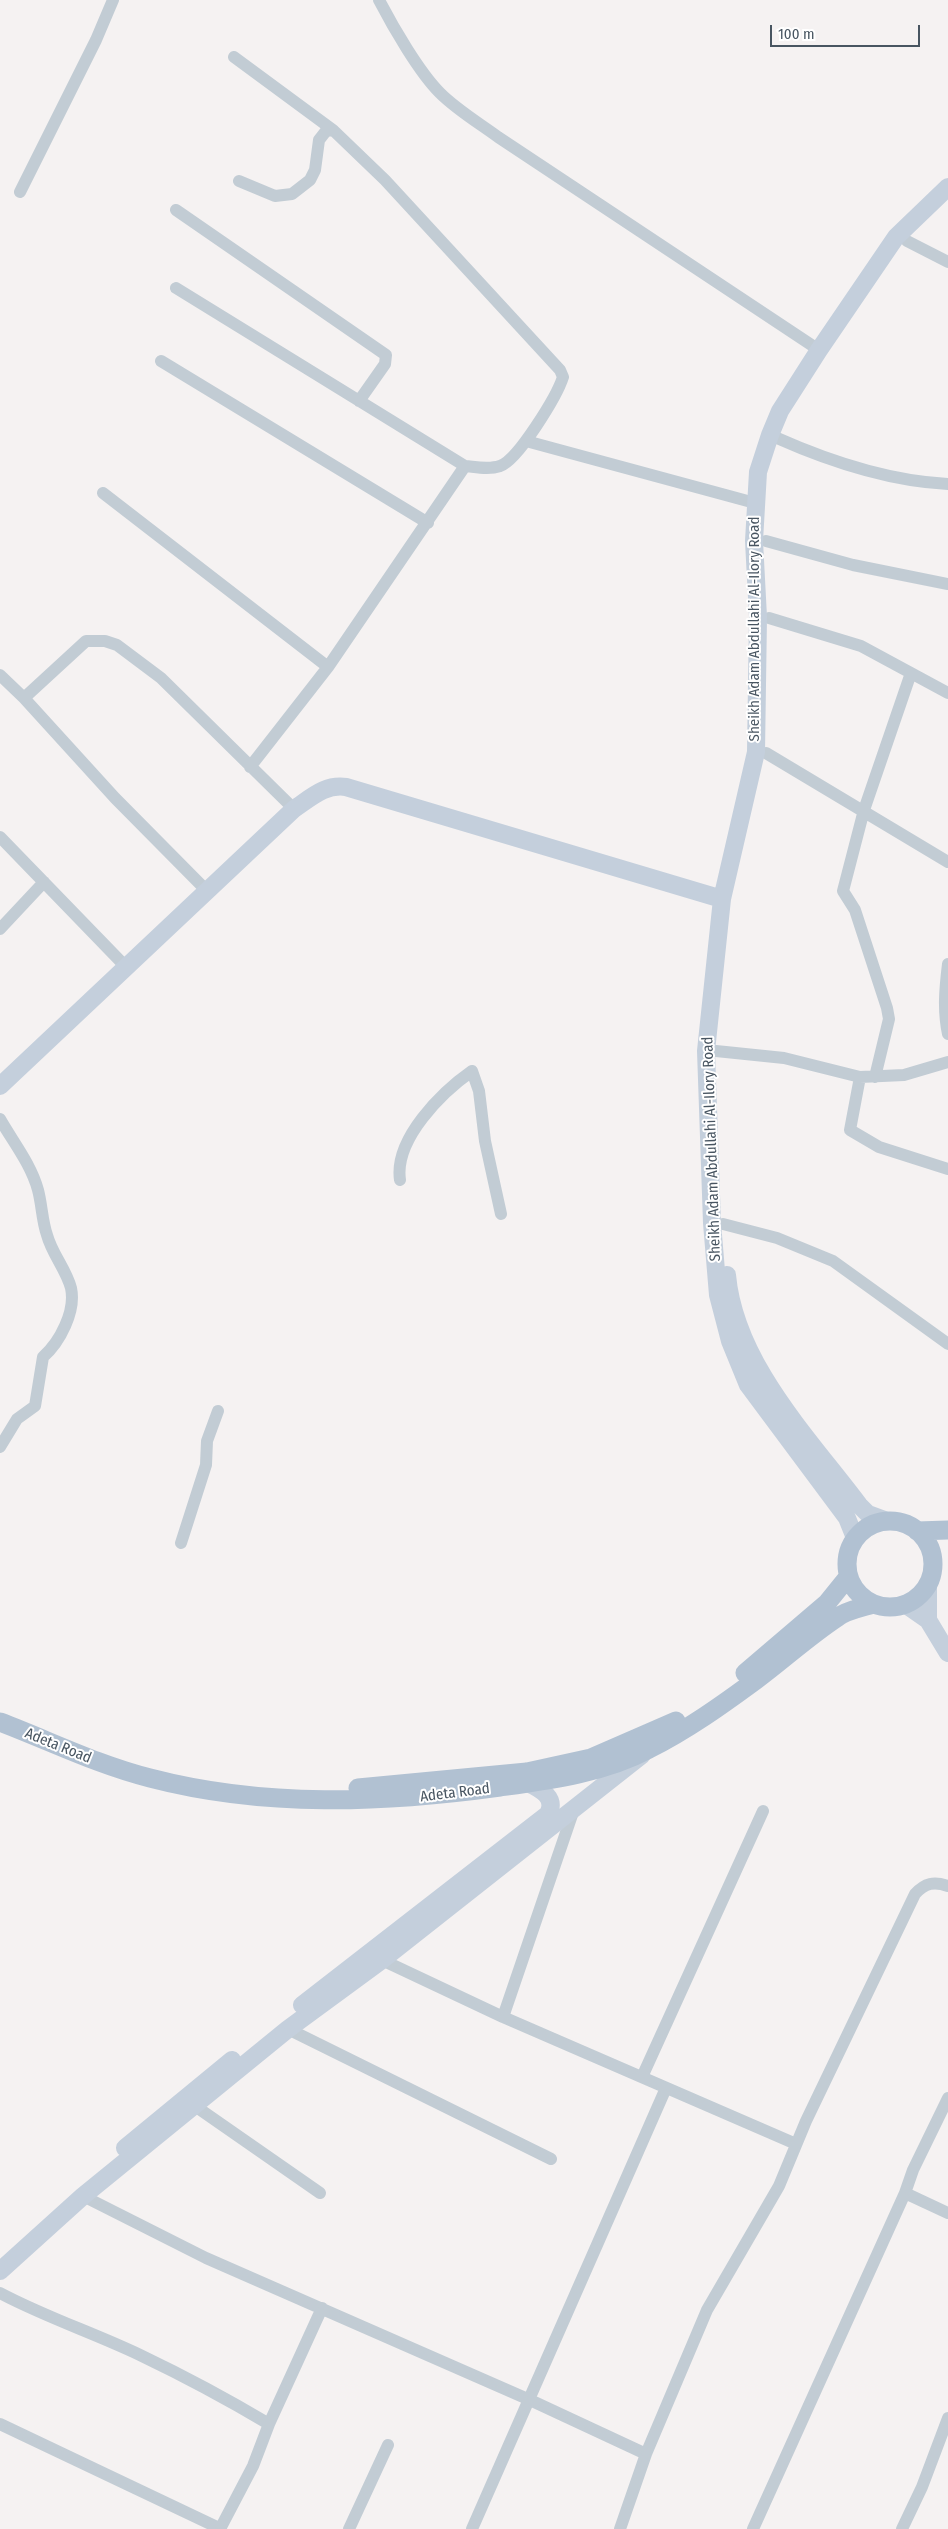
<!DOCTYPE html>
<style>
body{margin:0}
#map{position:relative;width:948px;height:2529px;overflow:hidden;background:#f5f2f2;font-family:"Fira Sans Condensed",sans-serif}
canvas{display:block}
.scale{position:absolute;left:770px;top:25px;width:150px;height:22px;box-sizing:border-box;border:2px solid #485561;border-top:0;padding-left:6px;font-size:15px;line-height:18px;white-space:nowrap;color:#485561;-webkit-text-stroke:4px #fff;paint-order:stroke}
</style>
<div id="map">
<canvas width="948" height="2529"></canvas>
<div class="scale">100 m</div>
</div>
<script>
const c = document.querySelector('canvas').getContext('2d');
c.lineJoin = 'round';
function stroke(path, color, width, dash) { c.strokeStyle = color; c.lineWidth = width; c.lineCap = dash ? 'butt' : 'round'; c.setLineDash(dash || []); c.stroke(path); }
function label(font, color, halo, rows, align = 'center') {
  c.font = font + ' "Fira Sans Condensed",sans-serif'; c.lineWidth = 4; c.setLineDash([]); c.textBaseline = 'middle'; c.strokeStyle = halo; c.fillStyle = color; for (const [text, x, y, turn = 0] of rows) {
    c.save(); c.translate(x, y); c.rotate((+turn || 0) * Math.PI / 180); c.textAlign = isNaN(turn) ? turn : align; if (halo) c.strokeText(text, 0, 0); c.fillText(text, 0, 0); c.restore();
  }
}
stroke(new Path2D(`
 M379,0C393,27 419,72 440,93C457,110 479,123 498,137L819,350
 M239,181L275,196L292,194L310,180L315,170L319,140L326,131L333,130
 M20,192L96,40L113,0
 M176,210L386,355L385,364L359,401
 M907,241L948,262
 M176,288L465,466C476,467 489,470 500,466C518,460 557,396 563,377L560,370L385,180L333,130L234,57
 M161,361L428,523
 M777,438C831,462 889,481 948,484
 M526,441L755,503
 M103,493L328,667
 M766,541L853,565L948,584
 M769,618L861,646L948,693
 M0,675L24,698L115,798L208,892
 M24,698L86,641H105L117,645L161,678L294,809
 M766,753L948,862
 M250,767L328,667L465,466
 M0,837L126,967
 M0,929L44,882
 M948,964C945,989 943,1010 948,1034
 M716,1051L784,1058L860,1077L904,1075L948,1062
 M860,1077L850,1130L879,1147L948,1169
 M875,1077L889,1019L887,1008L855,910L843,891L864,810L911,673
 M0,1119C13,1142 31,1164 38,1190C42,1205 42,1221 47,1235C52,1254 66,1269 71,1288C76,1311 60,1342 43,1357L35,1406L17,1419L0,1447
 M400,1180C394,1139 442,1092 472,1071L479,1091L485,1141L501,1214
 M723,1224L777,1238L833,1261L948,1344
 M181,1543L206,1465L207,1441L218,1411
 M382,1960L503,2017L796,2144
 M503,2017L573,1812
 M288,2029L551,2159
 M642,2077L763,1811
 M195,2106L320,2193
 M905,2193L948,2213
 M83,2196L206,2258L530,2400L646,2454
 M0,2293C45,2317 94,2333 140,2355C184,2376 227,2399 269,2424
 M0,2424L221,2529
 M220,2529L253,2466L269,2424L322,2308
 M349,2529L388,2445
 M472,2529L666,2088
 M620,2529L646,2454L707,2310L779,2186L806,2121L915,1894C925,1883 934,1881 948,1886
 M753,2529L905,2193L913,2170L948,2098
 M902,2529L922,2487L948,2418`), '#c2ccd4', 12);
stroke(new Path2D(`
 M0,1086L294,809C312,797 325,784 346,787L722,899
 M727,1275C735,1363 808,1437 859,1505L868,1514L887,1521
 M855,1538L847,1518L748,1385L730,1341L718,1295L712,1223L706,1051L722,899L756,752L758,617L754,541L758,472L770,435L780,411L819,350L896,237L948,187
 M928,1584V1620
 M905,1604L928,1620L948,1653
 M302,2005L548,1814C557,1798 541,1789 528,1783
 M125,2148L232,2060
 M0,2271L83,2196L288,2029L382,1960L642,1755`), '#c4cfdc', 18);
stroke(new Path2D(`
 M847 1564a43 43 0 1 1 86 0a43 43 0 1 1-86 0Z
 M917,1531L948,1530
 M745,1673L827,1603L848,1577
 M0,1722C50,1741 98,1765 150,1778C265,1808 383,1803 500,1787C550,1780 604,1773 649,1749C687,1730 722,1705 756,1680C783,1660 809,1636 838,1617C847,1610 861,1608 873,1604
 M358,1788L527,1772L591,1758L676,1721`), '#b1c1d2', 19);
label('15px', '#485561', '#fff', [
 ["Sheikh Adam Abdullahi Al-Ilory Road",755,629,-90],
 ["Sheikh Adam Abdullahi Al-Ilory Road",712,1149,-92],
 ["Adeta Road",58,1746,22],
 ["Adeta Road",455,1793,-7]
]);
</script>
